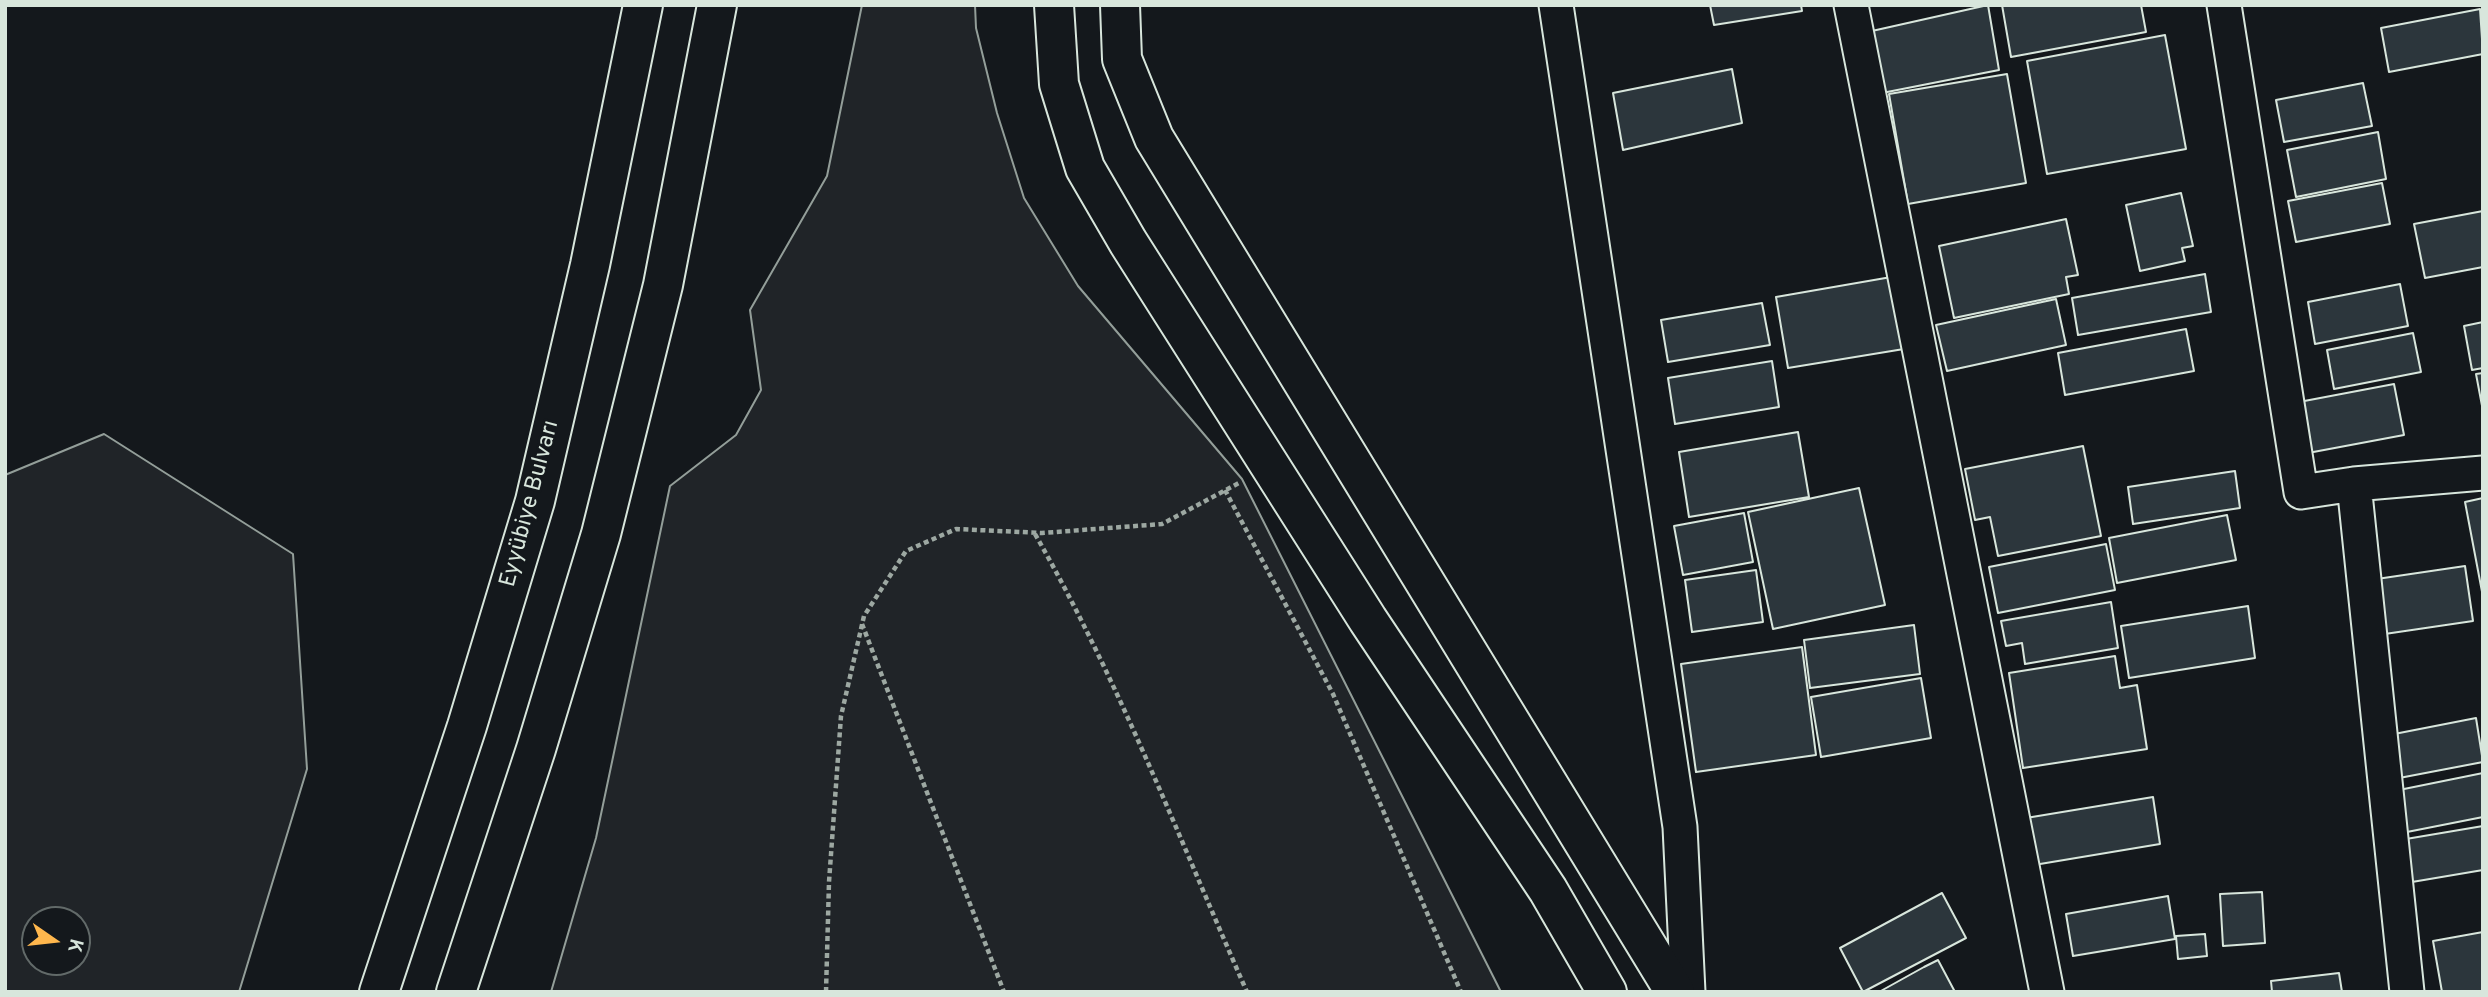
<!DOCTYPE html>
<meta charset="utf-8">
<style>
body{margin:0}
#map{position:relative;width:2488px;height:997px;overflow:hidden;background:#14181c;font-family:Overpass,sans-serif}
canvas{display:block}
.frame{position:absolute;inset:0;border:7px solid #d8e6dc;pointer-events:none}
.north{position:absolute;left:21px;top:906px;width:70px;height:70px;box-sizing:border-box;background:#14181c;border:2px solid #626a69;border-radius:50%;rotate:104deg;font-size:19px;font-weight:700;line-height:28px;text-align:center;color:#d8e6dc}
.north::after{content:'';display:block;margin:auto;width:24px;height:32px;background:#ffb74d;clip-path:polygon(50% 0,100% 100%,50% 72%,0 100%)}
</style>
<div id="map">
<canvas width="2488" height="997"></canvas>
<div class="frame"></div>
<div class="north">K</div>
</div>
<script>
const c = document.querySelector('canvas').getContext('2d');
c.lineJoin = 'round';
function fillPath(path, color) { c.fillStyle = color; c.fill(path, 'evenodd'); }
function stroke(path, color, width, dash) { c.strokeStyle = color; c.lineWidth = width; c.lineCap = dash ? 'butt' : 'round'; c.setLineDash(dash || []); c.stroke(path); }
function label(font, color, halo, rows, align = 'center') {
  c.font = font + ' Overpass,sans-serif'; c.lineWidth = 5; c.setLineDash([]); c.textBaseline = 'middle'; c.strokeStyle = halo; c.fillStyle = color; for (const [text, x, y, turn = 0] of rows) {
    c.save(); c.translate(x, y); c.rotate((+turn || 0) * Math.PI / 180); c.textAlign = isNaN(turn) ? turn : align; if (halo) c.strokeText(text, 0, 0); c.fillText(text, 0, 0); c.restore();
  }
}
const green = new Path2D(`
 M862,5H975L976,28L997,113L1024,198L1078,286L1242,479L1501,992H551L596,838L670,486L736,435L761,390L750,310L827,176Z
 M104,434L293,554L307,769L239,992H5V475ZM35,920H77V962H35Z`);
fillPath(green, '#202428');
stroke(green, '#939e99', 2);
const building = new Path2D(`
 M1710,5H1801L1802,11L1714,25Z
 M1988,5L1999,70L1877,94L1863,33Z
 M2002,5H2141L2146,32L2011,57Z
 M2480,9L2483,54L2389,72L2381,28Z
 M2165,35L2186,149L2047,174L2027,61Z
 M1732,69L1742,123L1623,150L1613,93Z
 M2007,74L2026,183L1908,204L1889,94Z
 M2363,83L2372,126L2284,142L2276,100Z
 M2378,132L2386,179L2296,197L2287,150Z
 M2382,183L2390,224L2296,242L2288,201Z
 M2181,193L2193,246L2182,248L2185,261L2140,271L2126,205Z
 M2483,211V267L2425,278L2414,224Z
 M2066,219L2078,275L2066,277L2069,294L1954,318L1939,246Z
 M2205,274L2211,312L2078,335L2072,298Z
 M1897,276L1910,348L1788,368L1776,297Z
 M2400,284L2408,326L2315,344L2308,302Z
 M2056,299L2066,345L1947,371L1936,325Z
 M1762,303L1770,345L1668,362L1661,320Z
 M2483,322V368L2472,370L2464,326Z
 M2186,329L2194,371L2065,395L2058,353Z
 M2413,333L2421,372L2334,389L2327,350Z
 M1772,361L1779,407L1675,424L1668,378Z
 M2483,373V411L2476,374Z
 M2394,384L2404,435L2308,453L2299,402Z
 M1798,432L1809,497L1689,517L1679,452Z
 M2083,446L2101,536L1998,556L1990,517L1975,520L1965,469Z
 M2235,471L2240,508L2133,524L2128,487Z
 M1859,488L1885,605L1773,629L1748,512Z
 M2483,498V597L2465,502Z
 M1744,513L1753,562L1683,575L1674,526Z
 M2227,515L2236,560L2117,583L2109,538Z
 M2106,544L2115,590L1998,613L1989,567Z
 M2465,566L2473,621L2378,635L2370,580Z
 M1756,570L1763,622L1692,632L1685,580Z
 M2111,602L2118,648L2025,664L2022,643L2006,646L2001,621Z
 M2248,606L2255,658L2129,678L2121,626Z
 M1914,625L1920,674L1810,688L1804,640Z
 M1802,647L1816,755L1696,772L1681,664Z
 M2115,656L2120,688L2137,685L2147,749L2023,768L2009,673Z
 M1921,678L1931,738L1821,757L1811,697Z
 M2476,718L2483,762L2394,779L2384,736Z
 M2483,773V817L2407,832L2399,790Z
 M2153,797L2160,844L2034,865L2026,818Z
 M2483,826V870L2412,882L2406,839Z
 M2262,892L2265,943L2223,946L2220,894Z
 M1942,893L1966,938L1863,992L1840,948Z
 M2168,896L2175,939L2073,956L2066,914Z
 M2483,932V992H2442L2433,941Z
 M2205,934L2207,956L2178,959L2176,936Z
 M1938,960L1955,992H1879L1924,967Z
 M2339,973L2342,992H2272L2271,981Z`);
fillPath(building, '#2c363c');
stroke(building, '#d8e6dc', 2);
const street = new Path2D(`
 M1556,5L1680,827L1688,992
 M1851,5L2047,992
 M2224,5L2301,492L2354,484L2407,992
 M2354,484L2483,473`);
const secondary = new Path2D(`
 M1054,5L1059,84L1085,168L1128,242L1368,620L1548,890L1607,992
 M1120,5L1122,59L1154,138L1675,992`);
const highway = new Path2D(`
 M379,992L467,726L535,501L590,265L643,5
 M456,992L536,749L601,534L663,285L717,5`);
stroke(street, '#d8e6dc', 37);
stroke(secondary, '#d8e6dc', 42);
stroke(highway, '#d8e6dc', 42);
stroke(new Path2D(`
 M1225,490L1333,694L1461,992
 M1035,534C1118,679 1179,838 1247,992
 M862,624L1004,992
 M826,992L829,882L841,716L864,616L906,551L956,529L1042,533L1162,524L1239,483`), '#9da8a2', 4.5, [5, 3.5]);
stroke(street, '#14181c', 33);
stroke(secondary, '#14181c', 38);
stroke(highway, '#14181c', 38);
label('23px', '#d8e6dc', '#14181c', [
 ["Eyyübiye Bulvarı",531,504,-75]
]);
</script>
